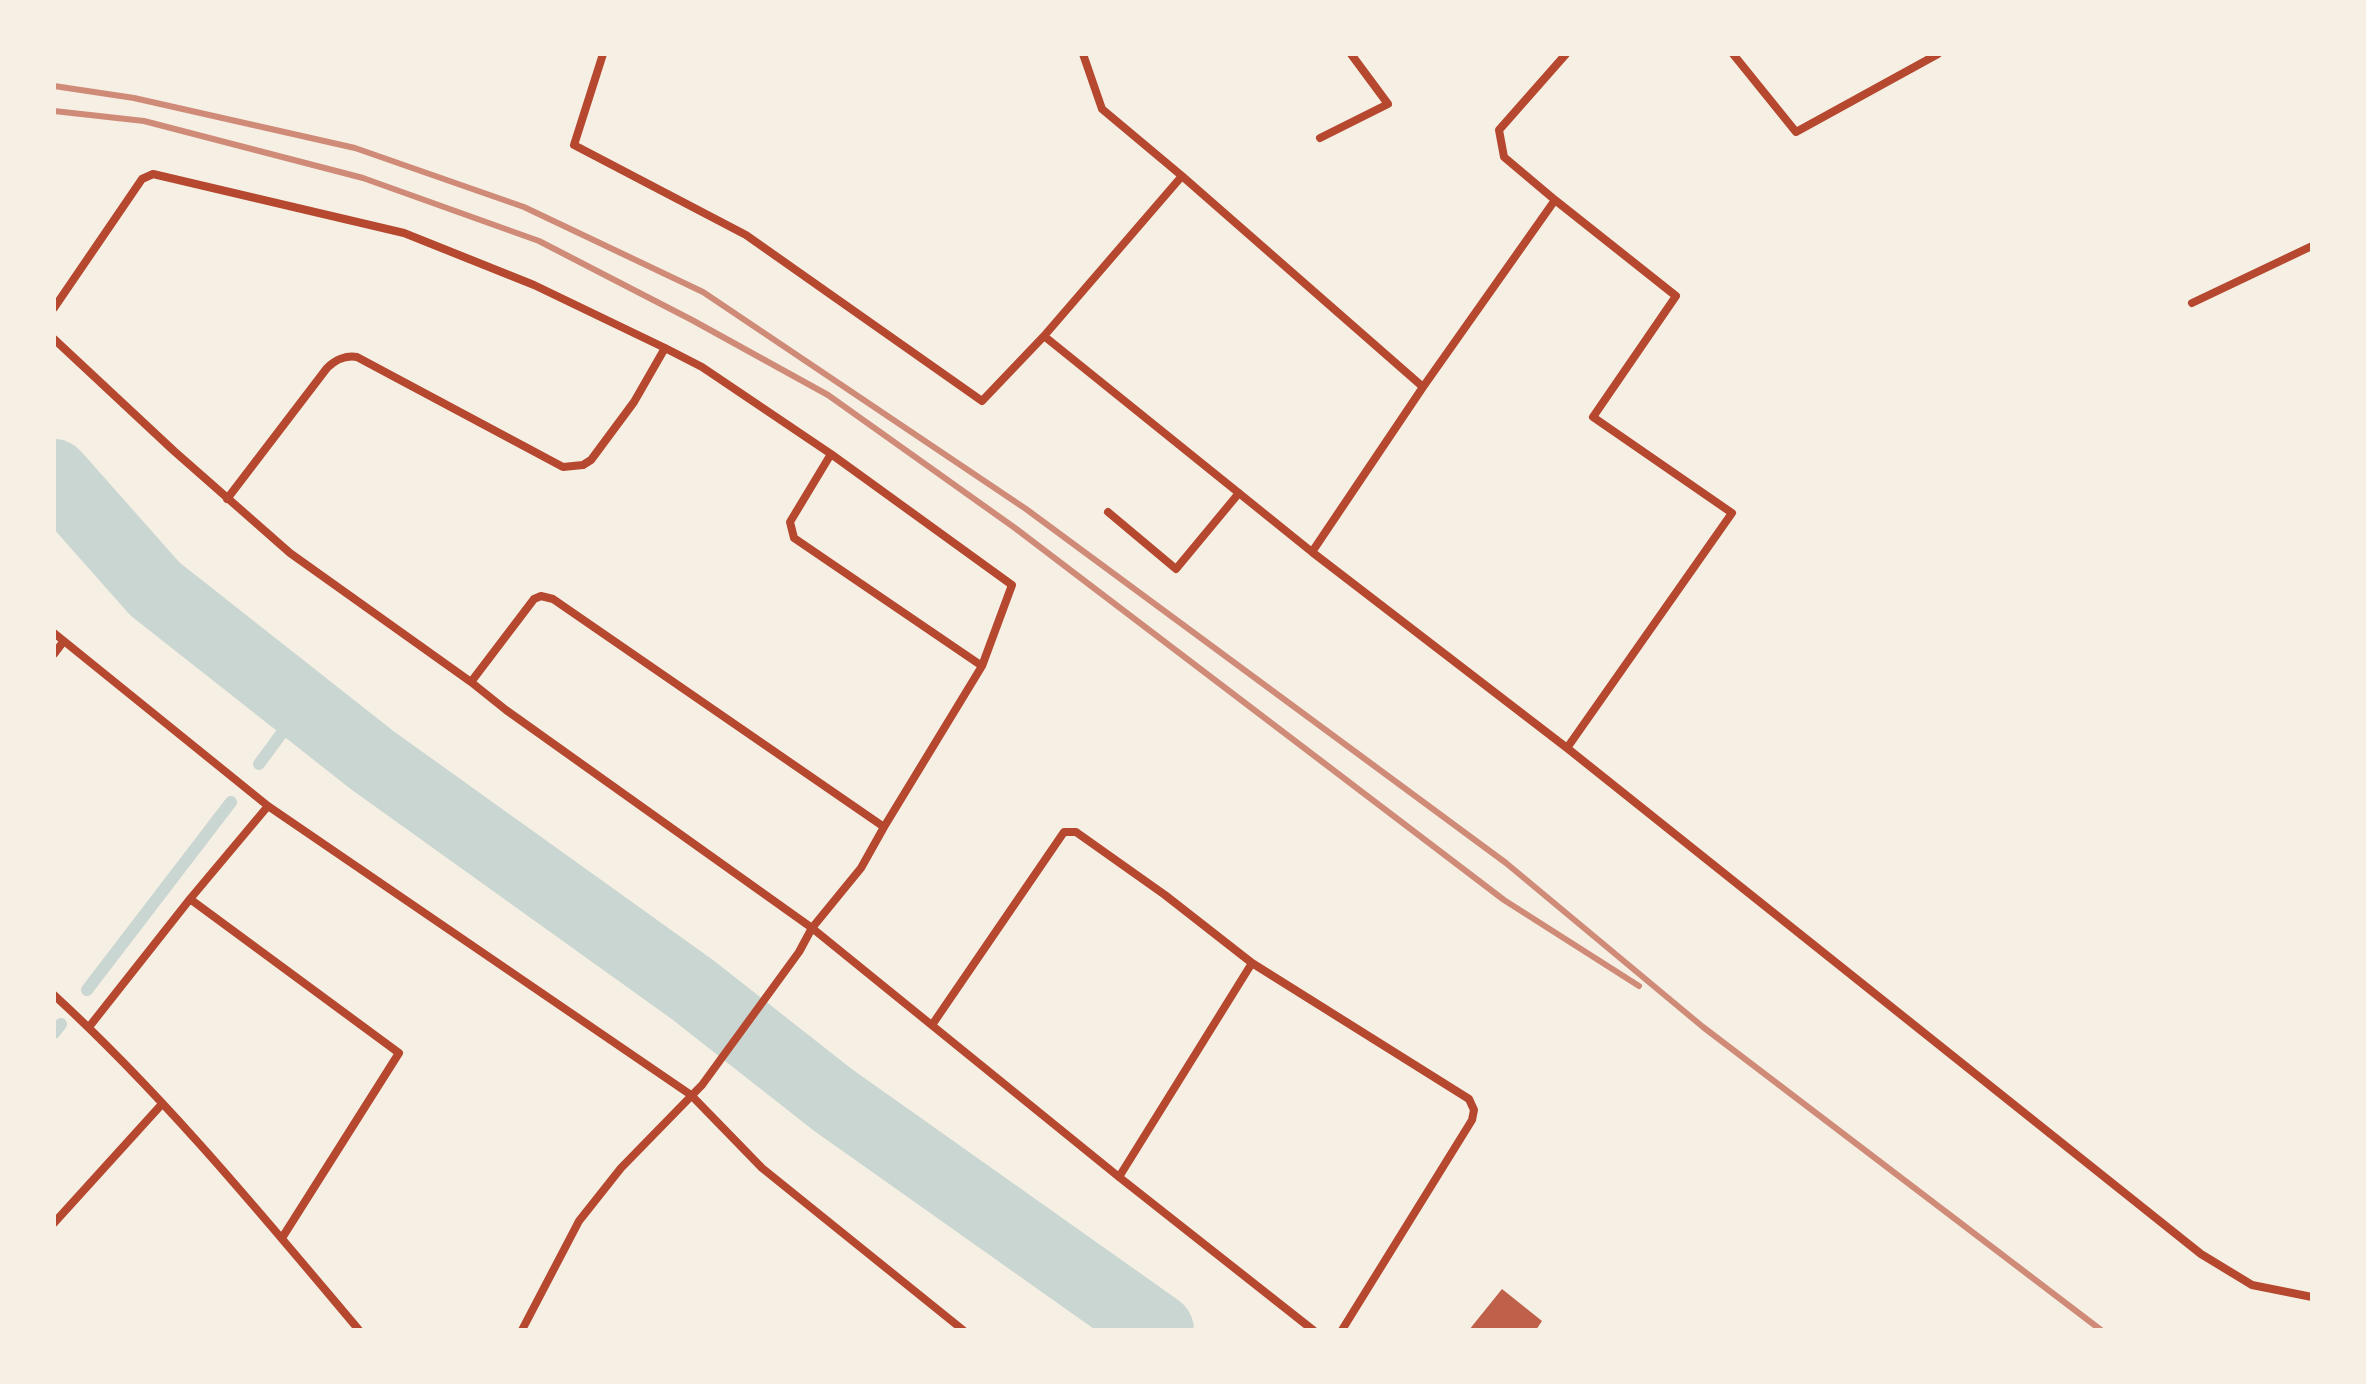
<!DOCTYPE html>
<style>
body{margin:0}
#map{position:relative;width:2366px;height:1384px;overflow:hidden;background:#f6efe4;font-family:Raleway,sans-serif}
canvas{display:block}
.frame{position:absolute;inset:0;border:56px solid #f6efe4;pointer-events:none}
</style>
<div id="map">
<canvas width="2366" height="1384"></canvas>
<div class="frame"></div>
</div>
<script>
const c = document.querySelector('canvas').getContext('2d');
c.lineJoin = 'round';
function stroke(path, color, width, dash) { c.strokeStyle = color; c.lineWidth = width; c.lineCap = dash ? 'butt' : 'round'; c.setLineDash(dash || []); c.stroke(path); }
function fillPath(path, color) { c.fillStyle = color; c.fill(path, 'evenodd'); }
stroke(new Path2D(`
 M259,764L284,730L316,716
 M87,990L231,802
 M54,1033L61,1024`), '#c9d6d2', 12);
stroke(new Path2D(`
 M54,475L155,589L372,760L693,990L833,1100L1158,1330`), '#c9d6d2', 72);
fillPath(new Path2D(`
 M1502,1289L1542,1321L1536,1330H1469Z`), '#bf614a');
stroke(new Path2D(`
 M603,54L574,145L746,235L982,401L1044,336L1312,552L1567,748L2201,1254L2252,1285L2312,1297
 M1083,54L1102,109L1182,176
 M1733,54L1796,132L1938,54
 M1320,138L1388,104L1351,54
 M1555,200L1676,296L1593,417L1732,513L1567,748
 M2192,303L2312,246
 M54,308L142,179L153,174L404,233L534,285L665,348L702,367L831,454L1012,585L982,666L884,827
 M1044,336L1182,176L1423,387
 M54,339L174,451L290,553L471,682
 M831,454L790,522L794,538L982,666
 M227,499L327,368C335,360 346,355 357,357L563,467L583,465L591,460L634,402L665,348
 M1108,512L1176,569L1239,493
 M1312,552L1423,387L1555,200L1504,157L1499,130L1566,54
 M54,633L268,806L691,1095L762,1168L963,1330
 M54,654L63,642
 M190,899L399,1053L282,1238
 M54,995C165,1097 262,1215 359,1330
 M932,1025L1064,832H1076L1165,895L1252,963L1469,1099L1474,1110L1472,1120L1342,1330
 M89,1027L190,899L268,806
 M1119,1177L1252,963
 M54,1223L162,1104
 M522,1330L579,1221L621,1168L702,1085L799,952L812,928L861,868L884,827L553,599L541,596L534,599L471,682L506,710L812,928L1119,1177L1313,1330`), '#b5482f', 8);
stroke(new Path2D(`
 M54,86L134,98L355,148L524,207L703,292L1026,509L1506,863L1703,1027L2101,1330
 M54,111L144,121L363,178L539,241L692,320L828,395L1015,528L1504,900L1639,986`), '#cf8b77', 6);
</script>
